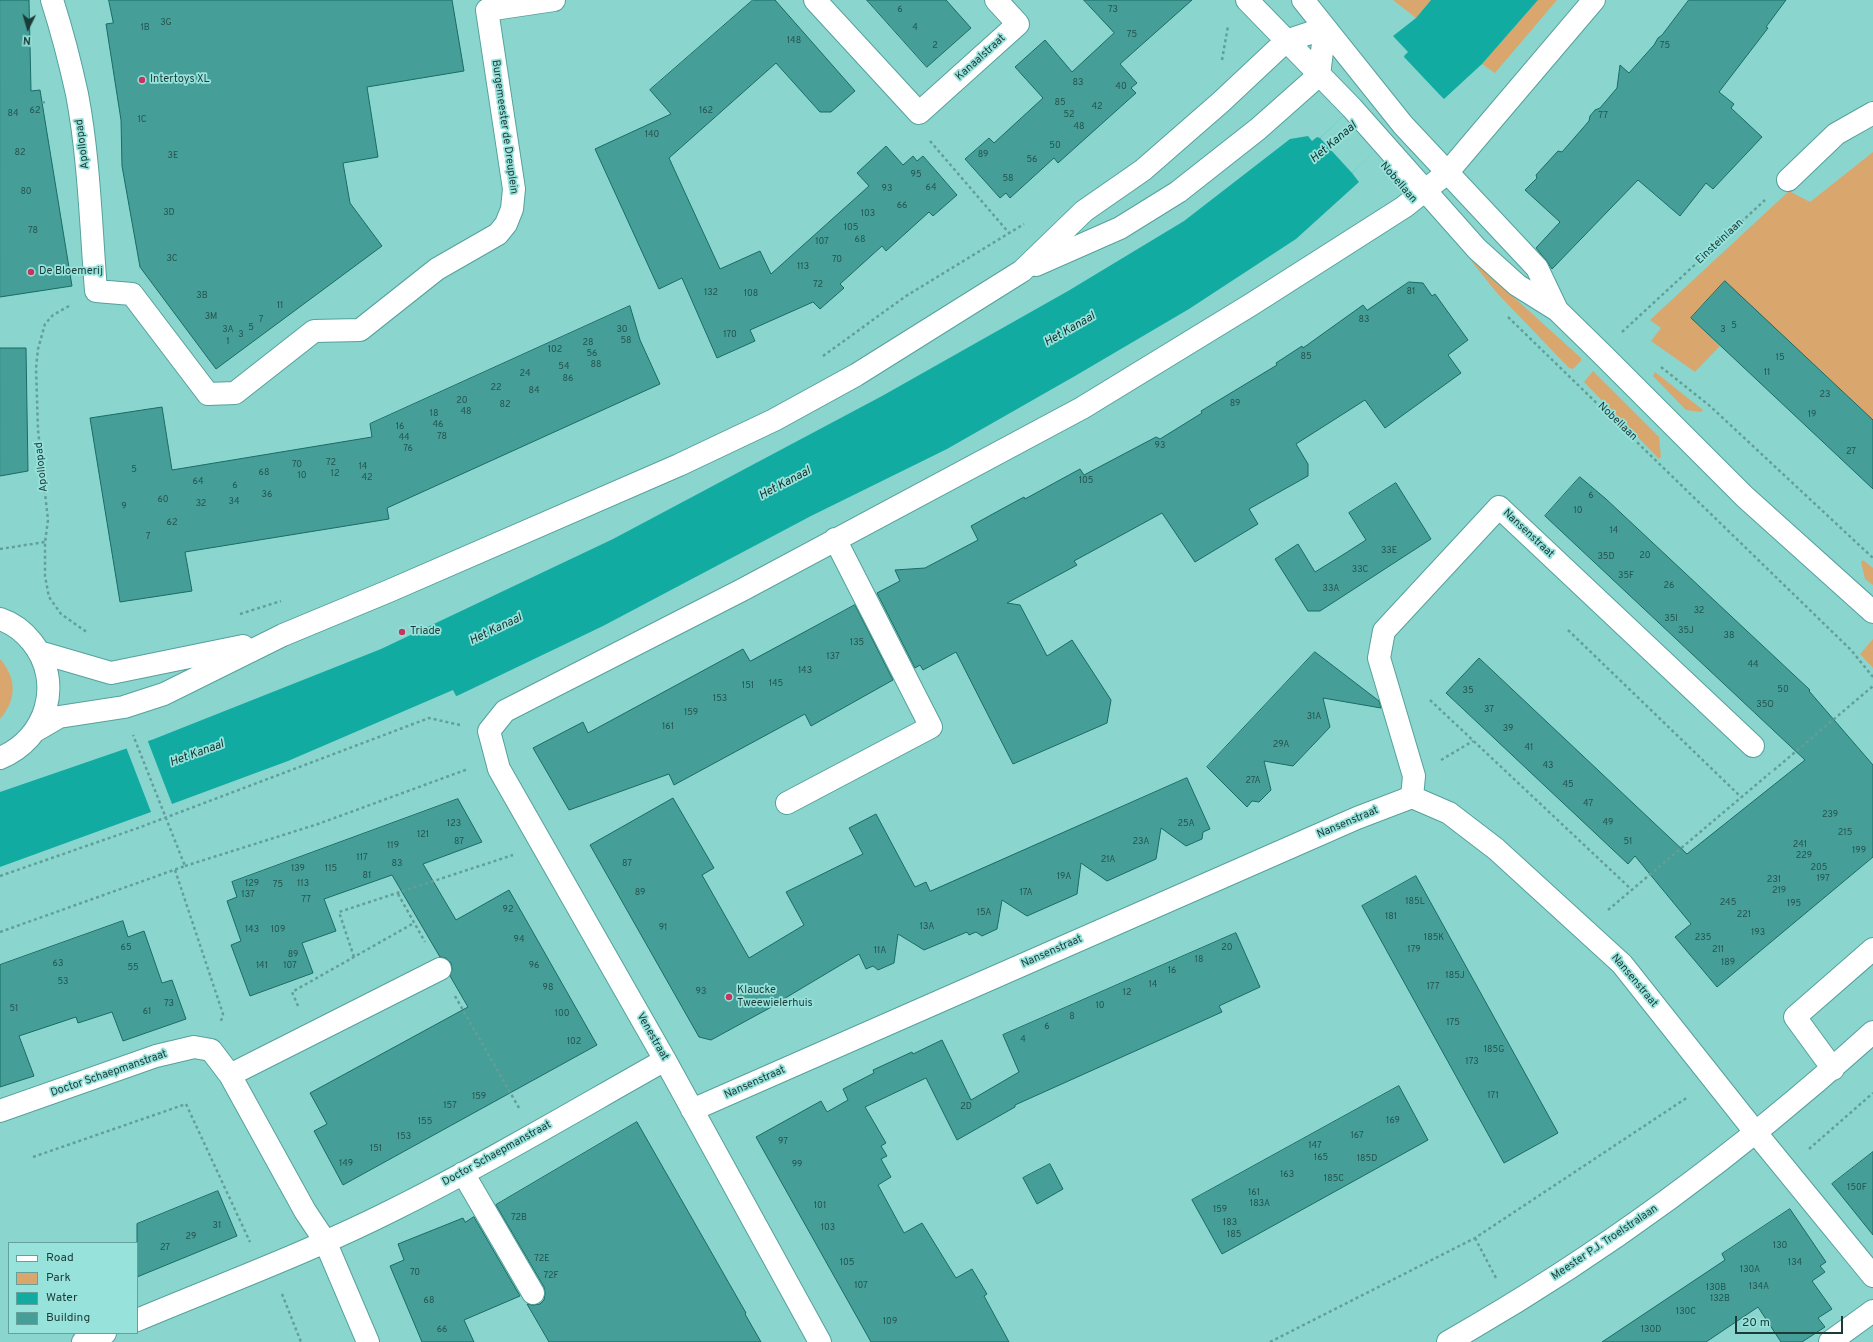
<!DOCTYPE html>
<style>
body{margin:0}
#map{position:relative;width:1873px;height:1342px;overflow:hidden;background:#8ad6cf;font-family:Overpass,sans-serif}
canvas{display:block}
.legend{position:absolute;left:8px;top:1242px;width:130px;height:92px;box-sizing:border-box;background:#97e3dc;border:1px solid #65a09a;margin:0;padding:5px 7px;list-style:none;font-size:12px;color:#1b3b38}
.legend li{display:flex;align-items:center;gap:8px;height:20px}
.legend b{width:20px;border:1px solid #65a09a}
.north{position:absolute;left:8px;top:8px;width:40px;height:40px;-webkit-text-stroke:3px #97e3dc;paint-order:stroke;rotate:185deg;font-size:11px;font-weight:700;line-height:16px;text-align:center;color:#1b3b38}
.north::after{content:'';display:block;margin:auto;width:14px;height:18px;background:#1b3b38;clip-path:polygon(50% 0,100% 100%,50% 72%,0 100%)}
.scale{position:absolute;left:1735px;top:1316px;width:108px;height:18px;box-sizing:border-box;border:2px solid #1b3b38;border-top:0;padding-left:5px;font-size:12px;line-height:14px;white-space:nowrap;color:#1b3b38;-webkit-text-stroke:3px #97e3dc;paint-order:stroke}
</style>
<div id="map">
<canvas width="1873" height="1342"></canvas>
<ul class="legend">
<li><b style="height:5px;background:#fff"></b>Road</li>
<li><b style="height:11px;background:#d9a66e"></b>Park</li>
<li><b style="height:11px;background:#12aba2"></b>Water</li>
<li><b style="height:11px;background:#459e97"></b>Building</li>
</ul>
<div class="north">N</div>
<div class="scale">20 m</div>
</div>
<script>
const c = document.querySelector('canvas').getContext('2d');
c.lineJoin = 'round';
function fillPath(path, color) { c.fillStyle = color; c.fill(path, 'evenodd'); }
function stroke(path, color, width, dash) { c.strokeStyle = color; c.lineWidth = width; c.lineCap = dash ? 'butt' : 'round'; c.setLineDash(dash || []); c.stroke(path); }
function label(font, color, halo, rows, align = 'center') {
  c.font = font + ' Overpass,sans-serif'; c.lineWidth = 3.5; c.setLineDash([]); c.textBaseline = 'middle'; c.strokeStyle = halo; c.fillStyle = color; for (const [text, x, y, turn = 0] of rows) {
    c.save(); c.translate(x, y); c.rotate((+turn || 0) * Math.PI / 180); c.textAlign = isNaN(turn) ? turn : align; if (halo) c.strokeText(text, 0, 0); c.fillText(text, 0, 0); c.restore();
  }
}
fillPath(new Path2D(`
 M1393,0H1431L1416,18Z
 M1538,0H1557L1495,73L1482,64Z
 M1873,152V420L1725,282L1691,318L1720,346L1695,372L1651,341L1661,328L1650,320L1789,191L1810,202Z
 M1465,253L1581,358V361L1573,369L1569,368L1496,292Z
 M1593,371L1659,437L1661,457L1659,459L1584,382Z
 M1655,372L1703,410L1701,412L1686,410L1653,376Z
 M1863,560L1873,568V585L1865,579L1861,562Z
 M1873,639V668L1860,654Z
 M0,659C17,678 17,700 0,719Z`), '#d9a66e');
fillPath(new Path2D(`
 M1431,0H1538L1482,64L1444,99L1437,92L1352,173L1359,182L1296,239L1189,309L1075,376L947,449L811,516L603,626L459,695L255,777L0,872V792L154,739L381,649L613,539L882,396L1068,291L1184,221L1290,139L1308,136L1312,141L1317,137L1320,138L1405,59L1404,56L1408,52L1393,36L1416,18Z`), '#12aba2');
fillPath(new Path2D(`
 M1405,58L1438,93L1352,173L1320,138Z
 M453,690L457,698L256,779L0,874V867L151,812L126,747L147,739L172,804L288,761Z`), '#8ad6cf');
const building = new Path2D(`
 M0,0H29L31,91L40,90L72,286L0,297Z
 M109,0H452L464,71L367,87L378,157L343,163L350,203L382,246L216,369L140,267L122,166L121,120L106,24L113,23Z
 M753,0H775L855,91L831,112H820L776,63L669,158L720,269L760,251L771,274L869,186L857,173L886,146L903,165L913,156L917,161L923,156L957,195L933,216L929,212L886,251L882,246L840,284L844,288L820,309L813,302L750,330L755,341L717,358L682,278L659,289L595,149L671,114L650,90Z
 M867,0H946L971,28L927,67Z
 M1084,0H1192L1120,64L1137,83L1131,88L1136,93L1058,163L1054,158L1010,198L1006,193L1000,198L965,159L989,138L994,143L1043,98L1015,67L1045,40L1072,72L1114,33Z
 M1689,0H1786L1766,27L1768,28L1719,92L1734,104L1731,108L1762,137L1713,189L1706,183L1680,216L1638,180L1552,269L1546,260L1536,248L1560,222L1525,190L1537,178L1536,175L1558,151L1562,152L1589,121L1590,116L1595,110L1600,108L1617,88L1620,65L1629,73L1654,45L1658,38L1662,35Z
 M1725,281L1873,420V489L1691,318Z
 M1409,282L1423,283L1432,296L1435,294L1468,340L1448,355L1461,373L1385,428L1365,400L1296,444L1308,464V476L1249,509L1258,524L1195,562L1162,513L1074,561L1077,565L1007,603L1020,605L1047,656L1072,640L1111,700L1107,723L1013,764L956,652L923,670L920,665L915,668L877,593L900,581L895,570L925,568L978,540L971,526L1000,510L1024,497L1025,499L1080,469L1084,475L1156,437L1160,439L1202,413L1201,411L1277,365L1276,363L1302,346L1303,348L1363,305L1367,310Z
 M630,306L640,340L660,384L387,508L389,519L185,552L192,591L120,602L90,418L162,407L172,470L372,437L370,424Z
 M0,348H26L28,471L0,476Z
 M1580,477L1606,499L1810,690L1809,691L1873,765V857L1717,987L1675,937L1691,924L1635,856L1628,864L1446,693L1479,658L1687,854L1805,760L1545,516Z
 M1396,483L1431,539L1320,611H1308L1275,559L1298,544L1315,572L1341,556L1366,540L1349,513Z
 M855,605L893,680L811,726L805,714L674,785L669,774L569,810L533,748L583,722L588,733L743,649L750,661Z
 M1315,652L1379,701L1381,708L1323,698L1330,727L1293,766L1264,761L1271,790L1259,802L1252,801L1247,807L1207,767Z
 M1187,778L1210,829L1203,832L1202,839L1186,846L1161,828L1156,859L1107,881L1081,863L1077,894L1027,916L1002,900L997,929L982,936L976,932L969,935L967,932L924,950L898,934L894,963L878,970L873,966L866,969L859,954L777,1003V1004L711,1040L699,1037L590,845L673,798L714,868L702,875L749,958L804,925L786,892L863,854L849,828L876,814L915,887L926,882L930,891Z
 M458,799L482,842L423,864L456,920L509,890L597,1045L343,1185L314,1131L327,1124L310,1093L468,1007L450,976L452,969L451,963L446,958L440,957L392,875L324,899L336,931L302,943L313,973L250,996L231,945L241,941L227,901L237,897L232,882Z
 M1416,876L1558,1133L1504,1163L1362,906Z
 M123,921L128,937L144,931L162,983L172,980L186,1019L123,1041L112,1012L78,1023L76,1017L19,1036L34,1076L0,1087V965Z
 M1236,933L1260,987L1219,1006L1222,1012L1015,1105V1107L957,1140L926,1078L865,1107L886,1143L881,1146L887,1156L881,1159L891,1177L878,1185L904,1233L922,1223L956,1278L972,1269L987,1294L984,1296L1009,1342H871L756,1137L821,1101L827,1112L848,1100L843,1089L874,1073L873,1070L912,1052L913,1054L942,1040L971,1100L1019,1072L1003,1035Z
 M1399,1086L1428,1140L1222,1254L1192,1200Z
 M637,1122L746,1313L745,1314L761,1342H549L527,1304L533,1305L540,1304L544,1300L545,1293L544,1287L496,1205Z
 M1873,1152V1235L1832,1184Z
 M1050,1164L1063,1189L1037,1204L1023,1178Z
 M218,1191L237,1236L137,1277V1224Z
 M1790,1209L1826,1262L1820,1266L1825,1272L1812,1281L1832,1309L1818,1318L1825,1327L1802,1342H1781L1758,1307L1706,1342H1602L1725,1260L1722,1254Z
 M474,1217L520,1296L464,1320L474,1342H422L390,1266L404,1260L398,1244L463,1218L465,1222Z`);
fillPath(building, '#459e97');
stroke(building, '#196c66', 1);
const minor = new Path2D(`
 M52,0C62,31 70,62 77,94C89,157 91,227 96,291L132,294L208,394L235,393L314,331L360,330L437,269L498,234L506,224L512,209L514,189L487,10L554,0
 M815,0L919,113L1018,24L996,0
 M1788,180L1836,134L1873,113
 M1412,797L1414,776L1379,658L1384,631L1499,507L1753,746
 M787,803L931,727L835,539
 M1833,1069L1795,1017L1873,949
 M692,1110L1357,818L1412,797L1449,813L1496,849L1622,964L1756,1133L1873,1276
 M0,1111L156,1056L194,1047L211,1050L230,1075
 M463,1173L533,1293
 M137,1320C223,1284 312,1251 395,1209C487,1163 576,1110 665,1060
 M83,1342L105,1333
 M368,1342L325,1241L305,1211L230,1075L440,969
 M820,1342L665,1060L499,769L489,731L505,711L742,590L1082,408L1252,304L1404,207L1447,173L1594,0
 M1448,1342C1600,1256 1743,1150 1873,1032
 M1830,1342L1873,1311`);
const major = new Path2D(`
 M1247,0L1352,108L1477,249L1517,285L1557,310L1602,354L1745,497L1873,612
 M1303,0L1403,125L1537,268L1557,310
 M1036,265L1120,228L1178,192L1258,129L1319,75L1325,28
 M0,619C12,623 24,632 32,642C64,682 47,739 0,758
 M39,652L111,673L243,646
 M35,731L59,717L124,707L164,694L283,635L389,591L679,465L774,420L856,375L1022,271L1084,211L1143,170L1221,102L1286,41L1325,28`);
stroke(minor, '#56a19b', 24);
stroke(major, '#56a19b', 24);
stroke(new Path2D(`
 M1222,60L1228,26
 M42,103L47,101
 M930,141L1009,233
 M69,306L53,315L45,324L38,349L36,368L38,430L48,520L45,542V576L49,597L61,614L88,633
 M1508,317L1851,650L1873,677
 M1622,332L1765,200
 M823,356L906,296L1024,224
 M1661,367L1710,406L1873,558
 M0,549L45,542
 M240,614L281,601
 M1568,630L1741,797
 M1430,700L1632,890
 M1441,760L1473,741
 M1774,770L1873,686
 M185,866L318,824L468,769
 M175,870L223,1014L221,1021
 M0,876L138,828L429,718L460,725
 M398,894L425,942
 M1608,910L1770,773
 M0,932L185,866L133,735
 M354,957L339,912L513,855
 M455,996L519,1108
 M298,1006L292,992L414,923
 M1809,1149L1873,1093
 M33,1157L186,1104L250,1242
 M1475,1238L1496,1278
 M282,1294L301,1342
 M1270,1342L1475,1238L1688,1097`), '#639f99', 2.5, [3, 3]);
stroke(minor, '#fff', 22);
stroke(major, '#fff', 22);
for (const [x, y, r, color] of [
 [142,80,4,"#c5365f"],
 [31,272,4,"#c5365f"],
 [402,632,4,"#c5365f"],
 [729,997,4,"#c5365f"]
]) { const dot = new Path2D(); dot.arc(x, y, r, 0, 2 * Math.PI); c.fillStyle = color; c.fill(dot); stroke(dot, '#97e3dc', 1.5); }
label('9px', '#265450', null, [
 ["6",900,10],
 ["73",1113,10],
 ["3G",166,23],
 ["1B",145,28],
 ["4",915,28],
 ["75",1132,35],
 ["148",794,41],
 ["2",935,46],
 ["75",1665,46],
 ["83",1078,83],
 ["40",1121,87],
 ["85",1060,103],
 ["42",1097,107],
 ["62",35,111],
 ["162",706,111],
 ["84",13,114],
 ["52",1069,115],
 ["77",1603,116],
 ["1C",142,120],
 ["48",1079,127],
 ["140",652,135],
 ["50",1055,146],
 ["82",20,153],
 ["89",983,155],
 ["3E",173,156],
 ["56",1032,160],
 ["95",916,175],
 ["58",1008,179],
 ["64",931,188],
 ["93",887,189],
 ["80",26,192],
 ["66",902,206],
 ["3D",169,213],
 ["103",868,214],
 ["105",851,228],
 ["78",33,231],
 ["68",860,240],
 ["107",822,242],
 ["3C",172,259],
 ["70",837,260],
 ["113",803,267],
 ["72",818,285],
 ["81",1411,292],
 ["132",711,293],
 ["108",751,294],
 ["3B",202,296],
 ["11",280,306],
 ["3M",211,317],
 ["7",261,320],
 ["83",1364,320],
 ["5",1734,326],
 ["5",251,328],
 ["3A",228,330],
 ["30",622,330],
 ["3",1723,330],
 ["3",241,335],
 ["170",730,335],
 ["58",626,341],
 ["1",228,342],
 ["28",588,343],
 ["102",555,350],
 ["56",592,354],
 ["85",1306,357],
 ["15",1780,358],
 ["88",596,365],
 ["54",564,367],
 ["11",1767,373],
 ["24",525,374],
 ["86",568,379],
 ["22",496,388],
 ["84",534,391],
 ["23",1825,395],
 ["20",462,401],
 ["89",1235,404],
 ["82",505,405],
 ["48",466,412],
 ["18",434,414],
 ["19",1812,415],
 ["46",438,425],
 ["16",400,427],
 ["78",442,437],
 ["44",404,438],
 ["93",1160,446],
 ["76",408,449],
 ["27",1851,452],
 ["72",331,463],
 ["70",297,465],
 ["14",363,467],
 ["5",134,470],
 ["68",264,473],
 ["12",335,474],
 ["10",302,476],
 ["42",367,478],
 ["105",1086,481],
 ["64",198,482],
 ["6",235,486],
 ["36",267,495],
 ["6",1591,496],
 ["60",163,500],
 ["34",234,502],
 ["32",201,504],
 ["9",124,507],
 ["10",1578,511],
 ["62",172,523],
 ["14",1614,531],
 ["7",148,537],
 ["33E",1389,551],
 ["20",1645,556],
 ["35D",1606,557],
 ["33C",1360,570],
 ["35F",1626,576],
 ["26",1669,586],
 ["33A",1331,589],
 ["32",1699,611],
 ["35I",1671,619],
 ["35J",1686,631],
 ["38",1729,636],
 ["135",857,643],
 ["137",833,657],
 ["44",1753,665],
 ["143",805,671],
 ["145",776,684],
 ["151",748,686],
 ["50",1783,690],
 ["35",1468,691],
 ["153",720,699],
 ["35O",1765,705],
 ["37",1489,710],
 ["159",691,713],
 ["31A",1314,717],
 ["161",668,727],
 ["39",1508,729],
 ["29A",1281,745],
 ["41",1529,748],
 ["43",1548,766],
 ["27A",1253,781],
 ["45",1568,785],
 ["47",1588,804],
 ["239",1830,815],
 ["49",1608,823],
 ["123",454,824],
 ["25A",1186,824],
 ["215",1845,833],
 ["121",423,835],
 ["87",459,842],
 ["23A",1141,842],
 ["51",1628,842],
 ["241",1800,845],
 ["119",393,846],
 ["199",1859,851],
 ["229",1804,856],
 ["117",362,858],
 ["21A",1108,860],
 ["83",397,864],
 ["87",627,864],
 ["205",1819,868],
 ["139",298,869],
 ["115",331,869],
 ["81",367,876],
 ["19A",1064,877],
 ["197",1823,879],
 ["231",1774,880],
 ["129",252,884],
 ["113",303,884],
 ["75",278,885],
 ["219",1779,891],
 ["89",640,893],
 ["17A",1026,893],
 ["137",248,895],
 ["77",306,900],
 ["185L",1415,902],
 ["245",1728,903],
 ["195",1794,904],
 ["92",508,910],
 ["15A",984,913],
 ["221",1744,915],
 ["181",1391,917],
 ["13A",927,927],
 ["91",663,928],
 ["143",252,930],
 ["109",278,930],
 ["193",1758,933],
 ["185K",1434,938],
 ["235",1703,938],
 ["94",519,940],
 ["65",126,948],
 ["20",1227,948],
 ["179",1414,950],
 ["211",1718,950],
 ["11A",880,951],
 ["89",293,955],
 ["18",1199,960],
 ["189",1728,963],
 ["63",58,964],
 ["141",262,966],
 ["107",290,966],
 ["96",534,966],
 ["55",133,968],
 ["16",1172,971],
 ["185J",1455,976],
 ["53",63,982],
 ["14",1153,985],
 ["177",1433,987],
 ["98",548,988],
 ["93",701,992],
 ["12",1127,993],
 ["73",169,1004],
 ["10",1100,1006],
 ["51",14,1009],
 ["61",147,1012],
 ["100",562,1014],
 ["8",1072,1017],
 ["175",1453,1023],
 ["6",1047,1027],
 ["4",1023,1040],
 ["102",574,1042],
 ["185G",1494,1050],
 ["173",1472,1062],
 ["171",1493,1096],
 ["159",479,1097],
 ["157",450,1106],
 ["2D",966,1107],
 ["169",1393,1121],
 ["155",425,1122],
 ["167",1357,1136],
 ["153",404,1137],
 ["97",783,1142],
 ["147",1315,1146],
 ["151",376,1149],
 ["165",1321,1158],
 ["185D",1367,1159],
 ["149",346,1164],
 ["99",797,1165],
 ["163",1287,1175],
 ["185C",1334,1179],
 ["150F",1857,1188],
 ["161",1254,1193],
 ["183A",1260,1204],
 ["101",820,1206],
 ["159",1220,1210],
 ["72B",519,1218],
 ["183",1230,1223],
 ["31",217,1226],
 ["103",828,1228],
 ["185",1234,1235],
 ["29",191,1237],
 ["130",1780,1246],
 ["27",165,1248],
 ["72E",542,1259],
 ["105",847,1263],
 ["134",1795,1263],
 ["130A",1750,1270],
 ["70",415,1273],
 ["72F",551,1276],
 ["107",861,1286],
 ["134A",1759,1287],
 ["130B",1716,1288],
 ["132B",1720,1299],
 ["68",429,1301],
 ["130C",1686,1312],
 ["109",890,1322],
 ["66",442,1330],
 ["130D",1651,1330]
]);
label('11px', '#1b3b38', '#97e3dc', [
 ["Kanaalstraat",981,58,-42],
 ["Burgemeester de Dreuplein",504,127,82],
 ["Apollopad",83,144,-97],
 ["Nobellaan",1398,183,49],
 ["Einsteinlaan",1720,242,-43],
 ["Nobellaan",1617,422,44],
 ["Apollopad",42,467,-96],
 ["Nansenstraat",1528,534,43],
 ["Nansenstraat",1348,823,-23],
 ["Nansenstraat",1052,952,-24],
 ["Nansenstraat",1634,981,50],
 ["Venestraat",652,1037,60],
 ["Doctor Schaepmanstraat",109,1074,-19],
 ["Nansenstraat",755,1083,-24],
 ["Doctor Schaepmanstraat",497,1154,-29],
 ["Meester P.J. Troelstralaan",1605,1243,-34]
]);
label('11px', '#1b3b38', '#97e3dc', [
 ["Intertoys XL",150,80],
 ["De Bloemerij",39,272],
 ["Triade",410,632],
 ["Klaucke",737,991],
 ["Tweewielerhuis",737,1004]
], 'left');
label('italic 12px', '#14302e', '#97e3dc', [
 ["Het Kanaal",1334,143,-40],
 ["Het Kanaal",1070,330,-30],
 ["Het Kanaal",785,484,-28],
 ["Het Kanaal",496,630,-26],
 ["Het Kanaal",197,754,-20]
]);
</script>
